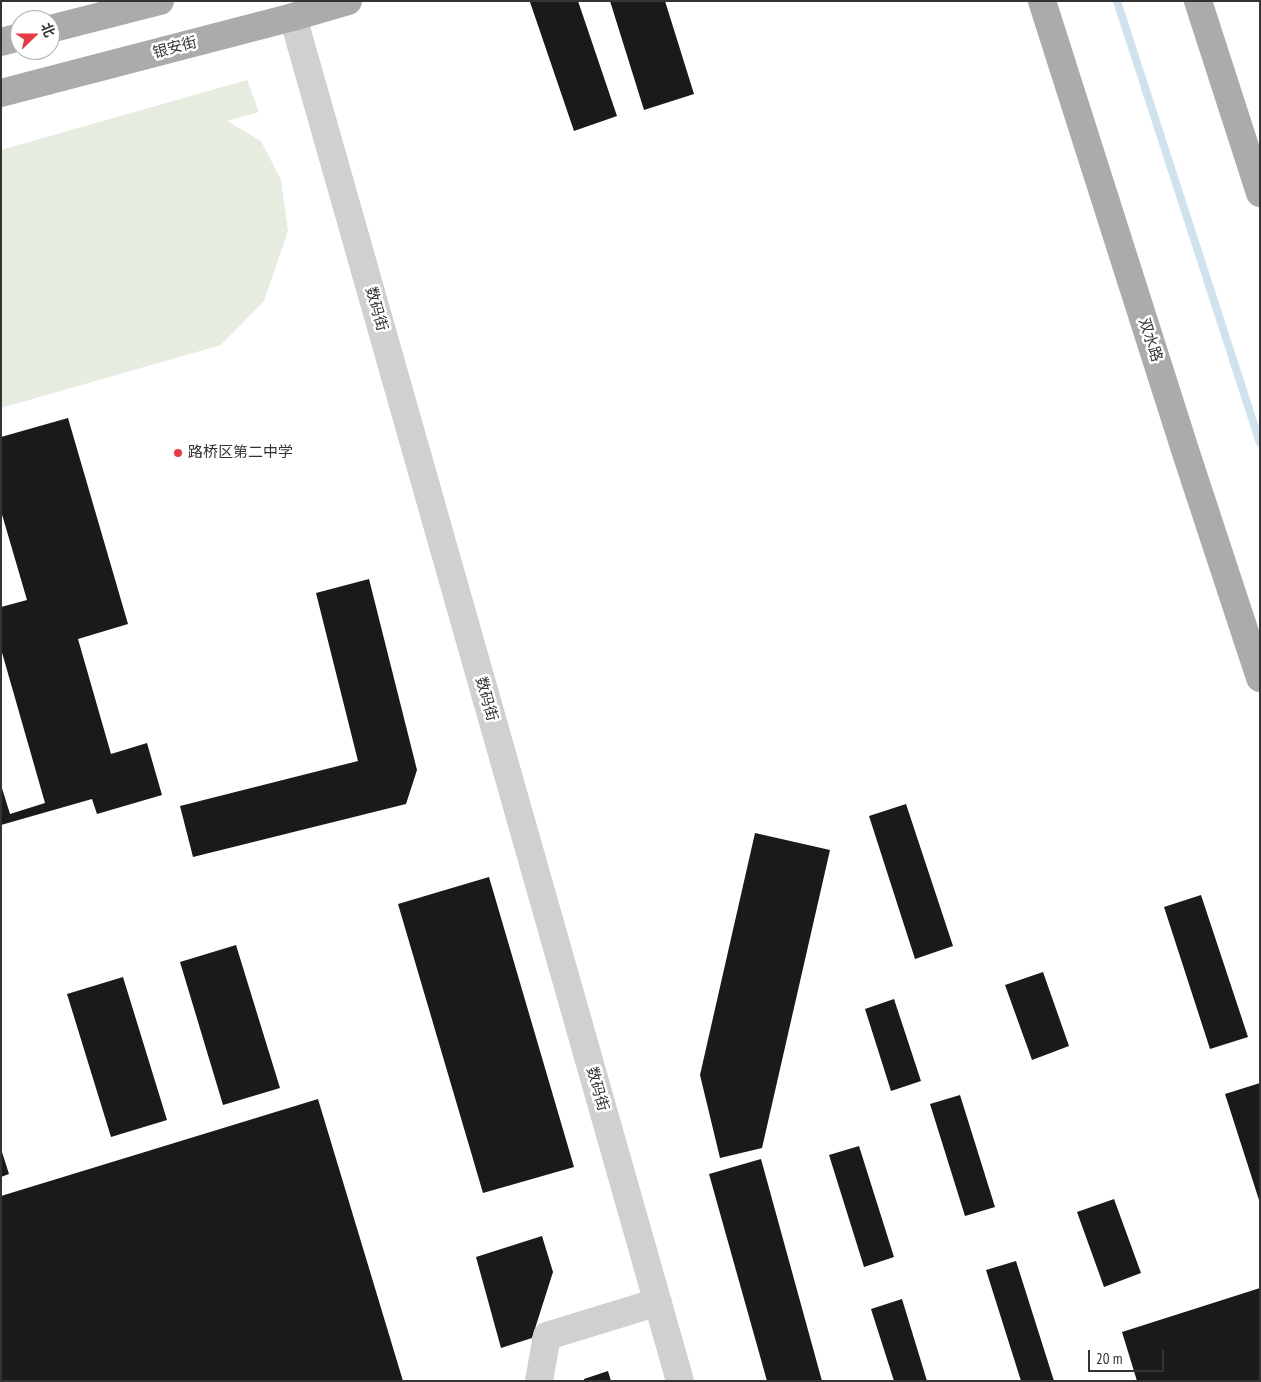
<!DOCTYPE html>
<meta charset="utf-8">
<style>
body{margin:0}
#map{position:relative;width:1261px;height:1382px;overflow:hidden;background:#fff;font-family:"PT Sans Narrow","Noto Sans SC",sans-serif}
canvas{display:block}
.frame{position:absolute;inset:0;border:2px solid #333;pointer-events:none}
.north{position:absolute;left:10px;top:10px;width:50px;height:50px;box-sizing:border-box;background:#fff;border:1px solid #adadad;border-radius:50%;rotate:68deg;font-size:14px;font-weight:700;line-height:20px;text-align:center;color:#333}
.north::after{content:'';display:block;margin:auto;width:18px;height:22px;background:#e63946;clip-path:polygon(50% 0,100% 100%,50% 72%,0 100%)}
.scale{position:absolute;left:1088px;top:1350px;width:76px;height:22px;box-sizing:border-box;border:2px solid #333;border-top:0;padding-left:6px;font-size:15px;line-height:18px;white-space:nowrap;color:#333;-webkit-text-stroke:4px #fff;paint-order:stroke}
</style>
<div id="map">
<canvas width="1261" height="1382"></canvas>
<div class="frame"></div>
<div class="north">北</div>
<div class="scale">20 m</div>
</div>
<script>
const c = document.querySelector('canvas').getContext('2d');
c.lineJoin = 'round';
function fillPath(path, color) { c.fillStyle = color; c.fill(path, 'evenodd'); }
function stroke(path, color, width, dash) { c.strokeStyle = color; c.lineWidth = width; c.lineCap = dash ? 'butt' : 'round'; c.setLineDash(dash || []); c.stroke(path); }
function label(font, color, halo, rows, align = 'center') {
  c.font = font + ' "PT Sans Narrow","Noto Sans SC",sans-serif'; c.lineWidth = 5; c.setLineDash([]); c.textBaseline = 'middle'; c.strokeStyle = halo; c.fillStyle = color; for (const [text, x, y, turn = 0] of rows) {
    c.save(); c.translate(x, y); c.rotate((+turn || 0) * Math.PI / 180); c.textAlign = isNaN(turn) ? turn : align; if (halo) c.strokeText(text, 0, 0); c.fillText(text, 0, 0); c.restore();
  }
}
fillPath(new Path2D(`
 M247,80L259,112L227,121L261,141L281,180L288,231L264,301L221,345L1,408V150Z`), '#e6ecdf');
stroke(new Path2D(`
 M1117,1L1260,443`), '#cfe2ee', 8);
fillPath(new Path2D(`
 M532,1H578L617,116L574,131L530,2Z
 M610,1H665L694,94L644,110Z
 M68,418L128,624L78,639L111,754L147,743L162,795L97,814L92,799L1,825V785L10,814L45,803L1,649V607L27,600L1,511V437Z
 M369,579L417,770L406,804L193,857L180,806L358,761L316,593Z
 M906,804L953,946L915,959L869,816Z
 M755,833L830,850L762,1148L720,1158L700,1075Z
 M489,877L574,1167L483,1193L398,904Z
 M1201,895L1248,1037L1210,1049L1164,907Z
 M236,945L280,1088L223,1105L180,962Z
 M1043,972L1069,1046L1032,1060L1005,985Z
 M123,977L167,1120L111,1137L67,994Z
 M894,999L921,1081L891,1091L865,1009Z
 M1260,1083V1199L1259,1200L1225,1094Z
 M960,1095L995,1207L965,1216L930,1104Z
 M318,1099L403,1381H1V1196Z
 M859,1146L894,1257L864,1267L829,1155Z
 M1,1149L9,1174L1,1177Z
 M761,1159L822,1381H767L709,1174Z
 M1114,1199L1141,1273L1104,1287L1077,1212Z
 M542,1236L553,1272L532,1338L501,1348L476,1257Z
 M1016,1261L1054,1381H1021L986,1270Z
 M1260,1288V1381H1137L1122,1332Z
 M902,1299L927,1381H894L871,1309Z
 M608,1371L611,1381H584V1379Z`), '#1a1a1a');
stroke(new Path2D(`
 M293,17L680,1381
 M539,1381L547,1336L658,1302`), '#d0d0d0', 28);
stroke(new Path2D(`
 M1042,1L1186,453L1260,678
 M1198,1L1260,193
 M50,29L160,1
 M1,42L20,37
 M1,93L293,17L348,1`), '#ababab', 28);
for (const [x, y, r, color] of [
 [178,453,5,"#e63946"]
]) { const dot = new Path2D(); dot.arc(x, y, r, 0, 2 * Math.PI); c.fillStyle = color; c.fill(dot); stroke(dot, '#fff', 2); }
label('15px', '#333', '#fff', [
 ["银安街",175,48,-15],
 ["数码街",376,309,74],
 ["双水路",1150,340,72],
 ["数码街",486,699,74],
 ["数码街",597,1089,74]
]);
label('15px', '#333', '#fff', [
 ["路桥区第二中学",188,453]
], 'left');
</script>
